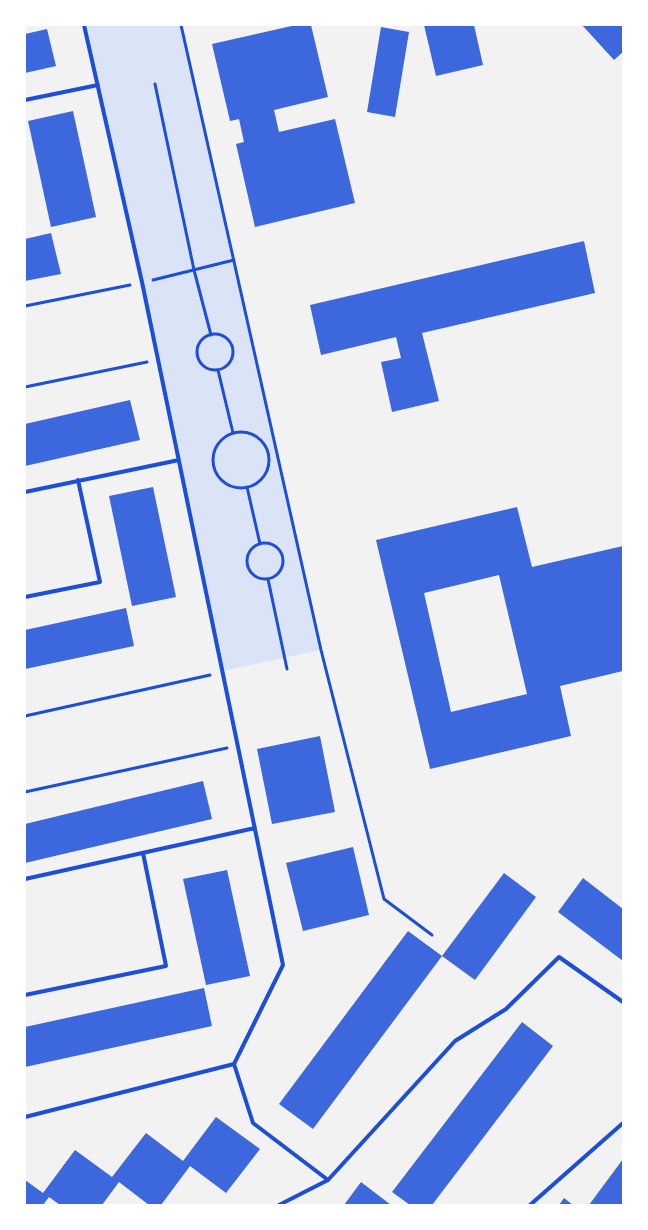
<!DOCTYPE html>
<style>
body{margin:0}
#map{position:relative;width:648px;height:1230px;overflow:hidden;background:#f2f2f2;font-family:Helvetica,sans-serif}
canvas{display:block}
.frame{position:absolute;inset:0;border:26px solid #fff;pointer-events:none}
</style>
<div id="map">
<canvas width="648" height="1230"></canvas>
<div class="frame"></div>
</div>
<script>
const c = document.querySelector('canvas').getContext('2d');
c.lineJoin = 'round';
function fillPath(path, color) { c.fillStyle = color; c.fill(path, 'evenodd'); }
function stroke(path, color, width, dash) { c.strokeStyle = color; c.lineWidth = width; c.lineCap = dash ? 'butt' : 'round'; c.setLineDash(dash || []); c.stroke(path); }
fillPath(new Path2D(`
 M84,25H180L321,650L223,671Z`), '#dbe4f7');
fillPath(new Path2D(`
 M296,25H311L328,97L274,110L279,132L335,119L355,203L255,227L236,144L244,142L239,119L230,121L212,44Z
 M424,25H474L483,65L436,76Z
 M582,25H623V52L614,60Z
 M381,27L409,32L395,117L367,112Z
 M47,29L56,66L25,73V34Z
 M73,111L96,217L51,227L28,121Z
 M51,233L61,274L25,281V239Z
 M584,241L595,293L422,333L439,401L392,412L381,362L401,358L396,337L321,355L310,305Z
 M130,400L140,440L25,466V424Z
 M153,487L176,597L132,606L109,496Z
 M517,507L532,567L623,546V671L560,686L571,736L430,769L376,540ZM499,575L527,694L451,712L424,593Z
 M126,608L134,646L25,669V630Z
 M320,736L335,812L272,824L257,749Z
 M203,781L212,819L25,863V824Z
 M353,847L369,915L303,931L286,863Z
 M227,870L250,976L206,985L183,879Z
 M504,873L536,897L475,980L442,956L313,1129L279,1104L408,931L442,956Z
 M583,878L623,909V961L558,912Z
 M204,988L212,1026L25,1067V1027Z
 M522,1022L553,1046L432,1205H410L392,1192Z
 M216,1117L260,1149L226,1193L190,1166L161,1205H149L119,1182L102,1205H60L49,1197L43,1205H25V1180L43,1193L75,1150L112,1177L146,1133L183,1161Z
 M623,1159V1205H589Z
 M361,1182L391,1205H344Z
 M564,1198L573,1205H559Z`), '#3d67dc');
stroke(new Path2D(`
 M181,25L321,650L384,899L432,935
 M155,84L194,270L211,335
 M153,280L234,260
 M25,306L130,285
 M197 352a18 18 0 1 1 36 0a18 18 0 1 1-36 0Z
 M218,370L233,433
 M25,387L147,362
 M213 460a28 28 0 1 1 56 0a28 28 0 1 1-56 0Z
 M247,487L260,544
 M247 561a18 18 0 1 1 36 0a18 18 0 1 1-36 0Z
 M268,579L287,669
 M25,716L210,675
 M25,792L227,748`), '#1d4ed8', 3);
stroke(new Path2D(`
 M84,25L142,282L283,965L234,1064L253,1123L328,1180
 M25,100L98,85
 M25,492L179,460
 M25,597L100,582L78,480
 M25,879L255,828
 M25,995L166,966L143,853
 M25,1117L234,1064
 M279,1205L328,1180L455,1041L506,1009L559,957L623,1002
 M530,1205L623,1123`), '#1d4ed8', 4);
</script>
